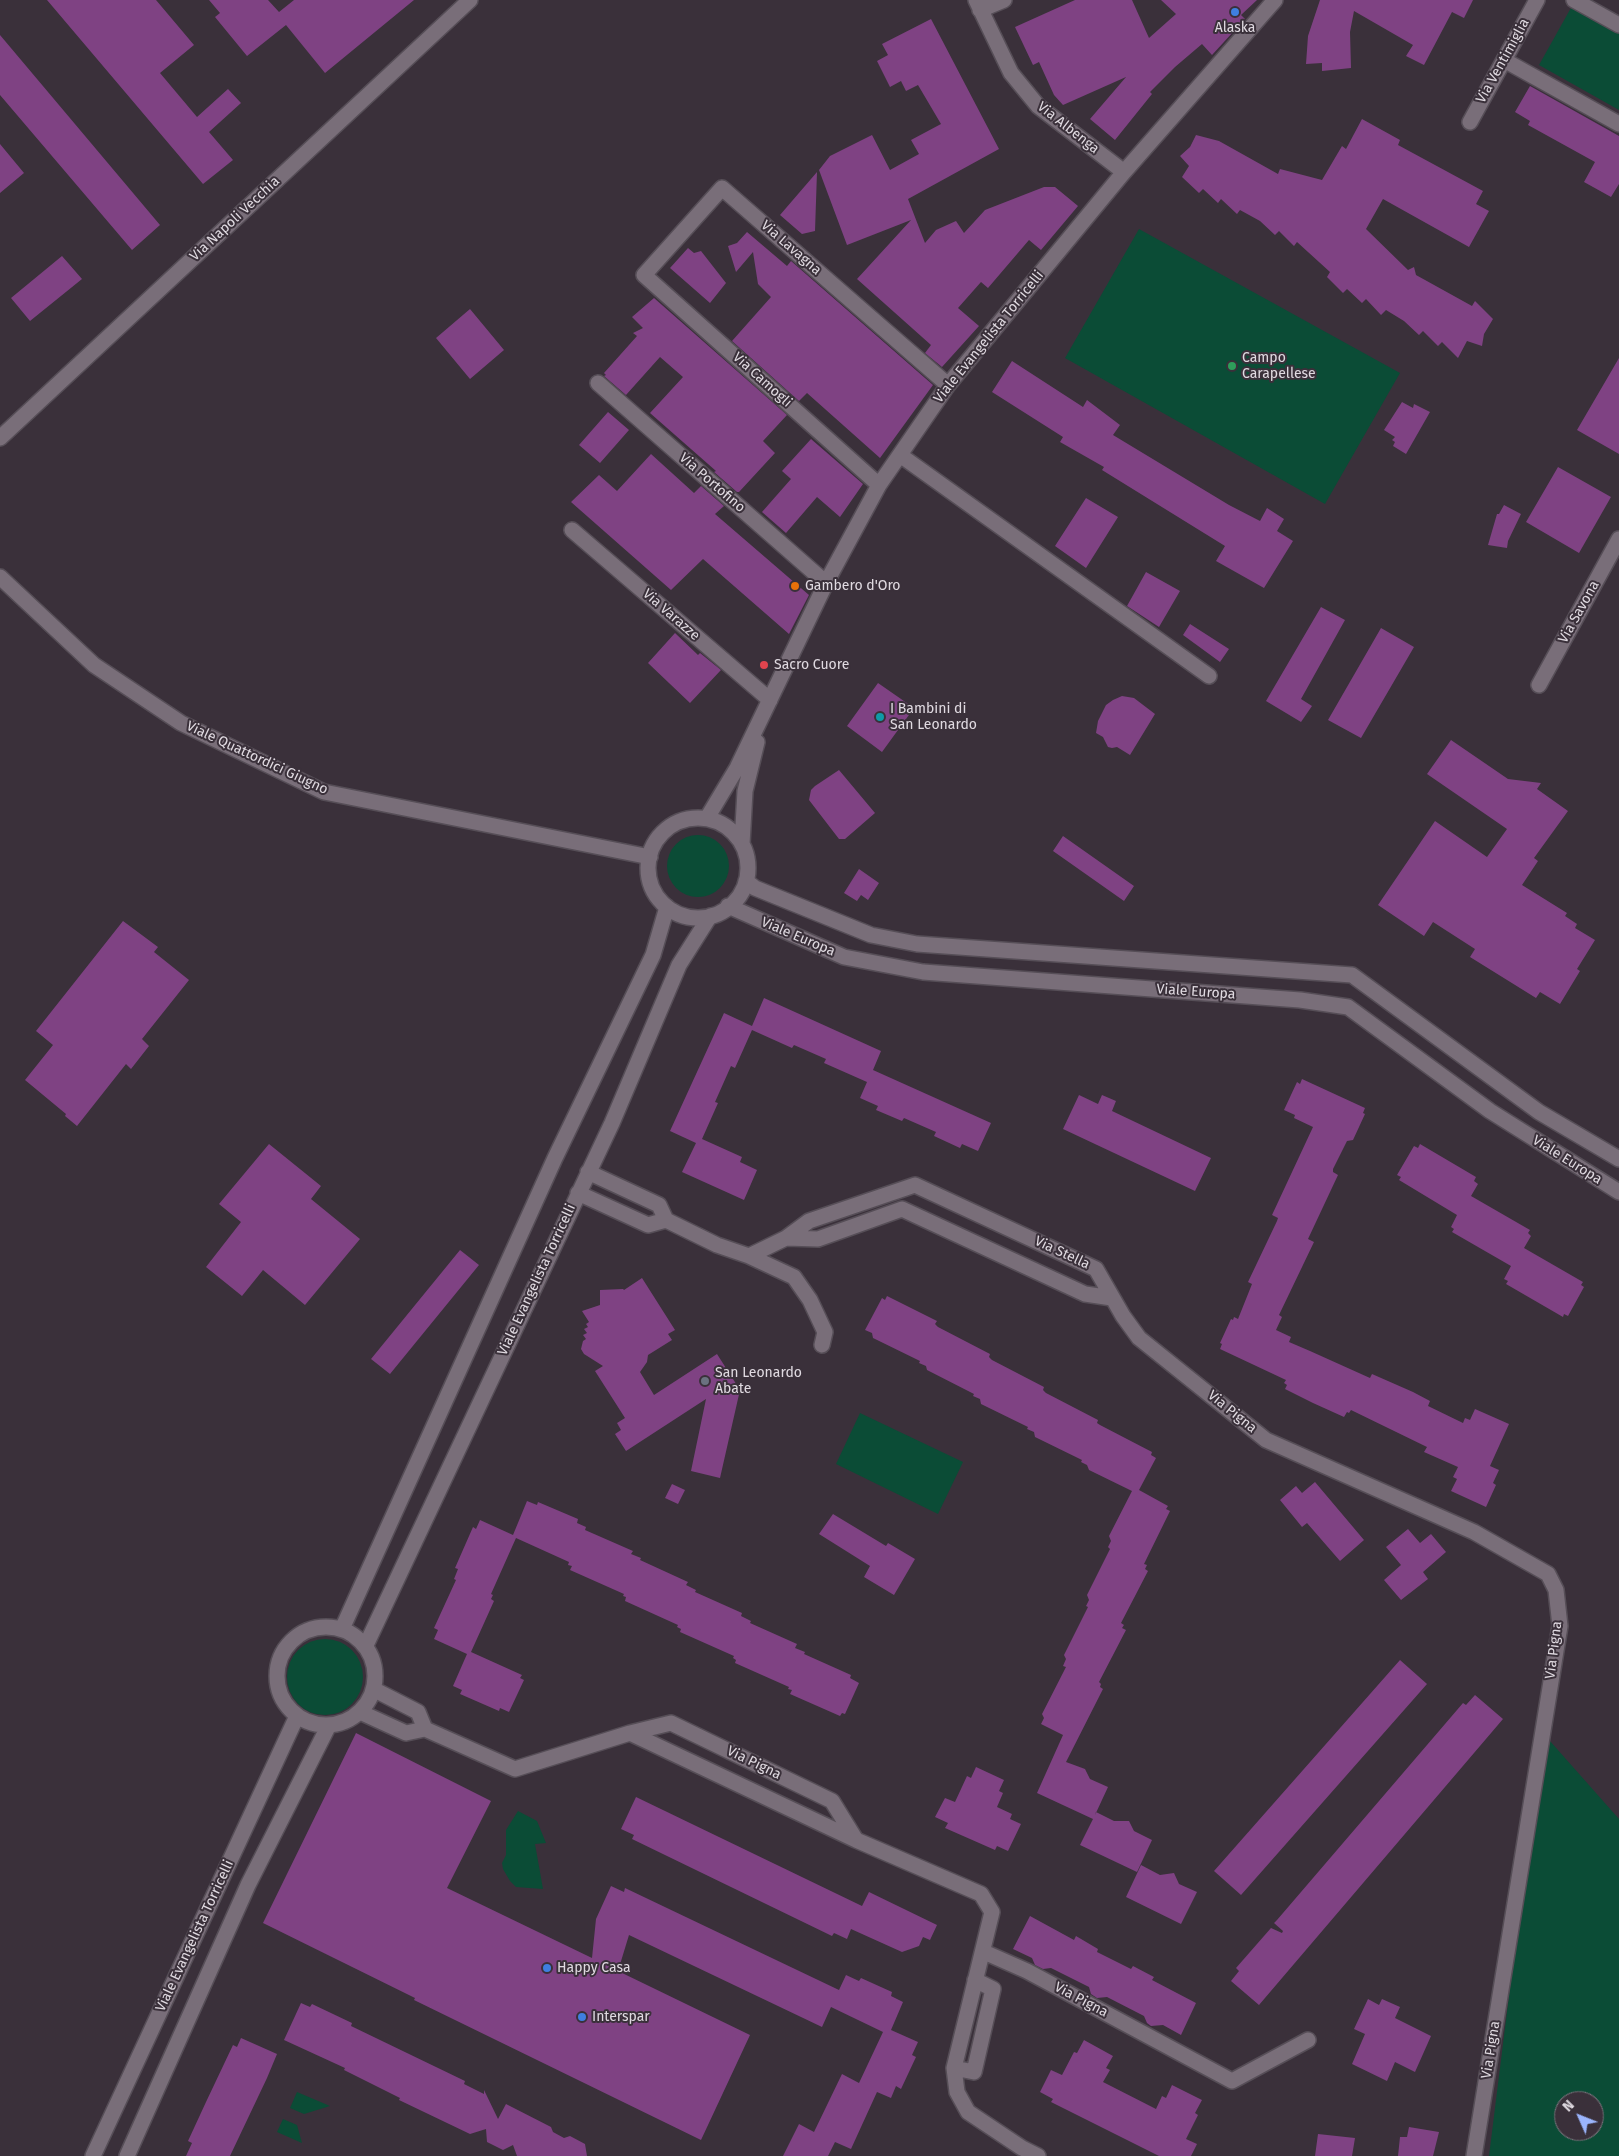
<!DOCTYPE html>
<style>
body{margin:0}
#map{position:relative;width:1619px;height:2156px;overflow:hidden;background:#3a303a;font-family:"Fira Sans",sans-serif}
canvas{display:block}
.north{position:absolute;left:1554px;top:2091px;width:50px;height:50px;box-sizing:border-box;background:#3a303a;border:1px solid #7c747d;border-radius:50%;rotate:314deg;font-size:14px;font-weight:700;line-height:20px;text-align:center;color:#e0dae1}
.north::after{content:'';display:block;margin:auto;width:18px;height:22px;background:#9bb5fd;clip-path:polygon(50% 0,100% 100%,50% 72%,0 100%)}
</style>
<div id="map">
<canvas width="1619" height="2156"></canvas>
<div class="north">N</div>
</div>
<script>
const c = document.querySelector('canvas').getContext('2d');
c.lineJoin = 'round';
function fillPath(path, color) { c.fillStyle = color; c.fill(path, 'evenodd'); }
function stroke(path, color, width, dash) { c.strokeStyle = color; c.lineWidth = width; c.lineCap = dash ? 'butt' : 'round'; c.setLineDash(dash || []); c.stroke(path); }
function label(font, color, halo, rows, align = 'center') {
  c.font = font + ' "Fira Sans",sans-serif'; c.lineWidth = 4; c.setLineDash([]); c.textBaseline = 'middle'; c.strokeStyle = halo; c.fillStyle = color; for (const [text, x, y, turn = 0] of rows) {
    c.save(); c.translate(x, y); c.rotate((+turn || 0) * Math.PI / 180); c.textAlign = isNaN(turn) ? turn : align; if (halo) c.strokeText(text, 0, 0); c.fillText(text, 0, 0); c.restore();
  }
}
fillPath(new Path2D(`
 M1572,6L1619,33V110L1539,65Z
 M1139,229L1400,373L1325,504L1065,358Z
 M667 866a31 31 0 1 1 62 0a31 31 0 1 1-62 0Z
 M860,1413L963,1462L938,1514L836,1464Z
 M287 1677a38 38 0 1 1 76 0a38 38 0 1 1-76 0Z
 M1542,1732L1619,1819V2156H1489ZM1564,2101H1594V2131H1564Z
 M518,1811L537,1821L546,1843L535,1844L543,1889L516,1887L510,1881L503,1869L502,1863L506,1855V1830Z
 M297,2092L330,2106L304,2114L290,2108Z
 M283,2119L297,2125L302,2143L277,2132Z`), '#0b4c36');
fillPath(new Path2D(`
 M47,0H156L194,45L160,73L197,117L228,89L241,103L209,132L233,160L203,184Z
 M209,0H268L279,12L294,0H414L325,73L286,25L247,56L215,17L220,13Z
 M1075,0H1132L1149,38L1176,14L1161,0H1257L1241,15L1245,19L1212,55L1202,44L1175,67L1150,92L1152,94L1115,140L1090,119L1126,77L1063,105L1054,95L1039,62L1033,65L1015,27Z
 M1320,0H1473L1464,18L1452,12L1424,65L1406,56L1413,45L1354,11L1350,32L1351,68L1322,71V63L1306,64L1308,36Z
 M931,19L999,149L908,199L925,243L936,230L956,221L964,233L985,210L1044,187H1055L1078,206L1041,250L1029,240L988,288L981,282L958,308L979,326L942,367L925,353L931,345L857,279L911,220L847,245L819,170L830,156L872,135L890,170L919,154L911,140L941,124L918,85L906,91L901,81L890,87L877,61L888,55L882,44Z
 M0,35L160,225L132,250L0,95Z
 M1530,86L1619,136V184L1611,197L1584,182L1595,162L1528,125L1530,121L1515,112Z
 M1362,119L1400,140L1398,145L1483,191L1476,204L1489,211L1469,247L1383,199L1366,229L1408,270L1414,267L1416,275L1472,306L1475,301L1493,319L1484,334L1482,346L1467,341L1458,358L1442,342L1438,346L1423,331L1419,335L1404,321L1386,310L1381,315L1366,299L1362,303L1347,289L1343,293L1327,277L1330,272L1297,242L1294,246L1279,231L1275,235L1260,221L1240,210L1237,214L1221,199L1218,203L1203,189L1199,193L1182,177L1189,166L1180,156L1190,147L1196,135L1219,141L1278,174L1280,169L1322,180L1342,146L1346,149Z
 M0,144L24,173L0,193Z
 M817,172L815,231L802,234L780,215Z
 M747,232L787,266L791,261L933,385L880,458L807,393L799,401L732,341L771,297L758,284L753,252L736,272L728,246L737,243Z
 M688,248L694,253L701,251L726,283L710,303L670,268Z
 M62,256L82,279L30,321L11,298Z
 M654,298L787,415L763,441L775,453L739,492H737L714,472L716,471L650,413L683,377L660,357L626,395L604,376L606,375L604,373L637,336L633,333L643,328L632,317Z
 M470,309L504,350L470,379L436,338Z
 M1619,358V454L1577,430Z
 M1012,361L1083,407L1087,400L1120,425L1113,435L1229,505L1260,521L1267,508L1284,519L1277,531L1293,541L1264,588L1216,561L1225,546L1102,470L1104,467L1060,442L1063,437L992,392Z
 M1402,402L1413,408L1414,404L1430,412L1406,454L1393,446L1395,442L1392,440L1395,437L1384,430Z
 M608,412L629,430L600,463L579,445Z
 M811,439L863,484L840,517L817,497L786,533L762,512L791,479L782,471Z
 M651,454L694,493L701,486L724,506L715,514L809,595L789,634L703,559L671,590L571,502L599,475L617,491Z
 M1558,467L1611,497L1579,553L1526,522Z
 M1086,498L1118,517L1086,568L1055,546Z
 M1504,505L1521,514L1508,541L1507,548L1488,545L1497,514H1499Z
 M1146,572L1180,591L1159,627L1127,606Z
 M1321,607L1345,620L1301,699L1312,706L1301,722L1266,701Z
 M1190,624L1229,649L1220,662L1183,635Z
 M1381,628L1414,647L1361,738L1328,720Z
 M675,633L698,655L700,653L721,670L690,703L648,663Z
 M878,683L914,708L882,752L847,726Z
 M1122,696L1134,698L1155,714L1130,755L1117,747L1112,748L1108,747L1103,737L1096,733L1098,721L1106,705L1113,700Z
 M1451,740L1508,779L1541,783L1537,789L1568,811L1534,858L1538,861L1522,885L1567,913L1565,916L1577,924L1575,928L1595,940L1577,969L1580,971L1560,1004L1540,992L1536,998L1470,957L1475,949L1433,922L1424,936L1378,905L1435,821L1487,857L1507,829L1427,774Z
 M839,770L875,813L845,839H839L809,800L811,790L815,786Z
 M1063,836L1134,886L1124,901L1053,851Z
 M859,869L879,883L868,900L861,895L857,901L844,893Z
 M123,921L158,947L154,952L189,980L142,1039L149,1046L131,1069L126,1064L77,1126L65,1116L66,1114L25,1080L53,1045L36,1031Z
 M764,998L881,1051L873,1070L991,1123L978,1151L962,1144L960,1148L934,1136L936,1132L904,1118L902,1121L876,1110L878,1106L860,1098L867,1082L824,1063L826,1059L794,1045L792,1048L752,1030L735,1068L731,1066L715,1102L718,1103L702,1139L742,1157L740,1162L757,1170L744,1200L682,1172L696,1143L670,1131L724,1013L752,1026Z
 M1302,1079L1365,1108L1363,1113L1365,1114L1353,1140L1347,1141L1333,1169V1172L1338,1175L1308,1239L1314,1242L1279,1315L1282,1317L1276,1330L1291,1337L1289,1342L1310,1351L1370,1378L1372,1374L1413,1392L1430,1401L1428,1406L1463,1423L1465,1418L1470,1420L1475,1409L1509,1424L1490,1466L1499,1470L1493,1483L1496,1485L1486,1507L1451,1491L1457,1479L1453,1477L1458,1467L1424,1452L1427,1447L1351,1410L1349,1413L1347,1412L1344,1417L1313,1403L1285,1389L1287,1385L1284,1383L1286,1380L1220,1349L1222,1344L1220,1343L1231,1319L1233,1320L1234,1317L1238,1319L1252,1284L1248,1282L1277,1221L1278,1218L1272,1215L1313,1127L1294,1118L1295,1115L1284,1110L1297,1082L1300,1084Z
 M1079,1095L1098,1104L1102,1095L1116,1101L1112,1111L1211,1158L1195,1191L1063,1129Z
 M269,1144L321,1186L311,1199L360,1239L305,1305L263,1270L242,1296L206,1267L241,1222L219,1204Z
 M1420,1144L1476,1177L1474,1181L1478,1184L1471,1196L1530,1230L1528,1233L1531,1236L1524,1248L1583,1282L1581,1285L1584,1287L1568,1316L1564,1314L1563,1317L1506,1284L1508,1281L1504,1279L1511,1266L1452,1232L1454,1229L1451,1227L1457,1215L1399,1180L1401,1177L1397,1175L1414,1146L1418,1148Z
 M460,1250L479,1265L390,1374L371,1359Z
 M642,1278L675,1330L668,1334L672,1340L648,1355L647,1362L640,1372L654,1395L717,1354L740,1390L720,1478L691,1471L706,1399L626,1451L615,1434L621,1430L617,1423L625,1418L595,1371L603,1366L584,1354L581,1349L583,1341L586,1339L583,1335L587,1333L584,1329L588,1327L586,1324L589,1322L582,1311L600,1305V1290L623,1289L624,1290Z
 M887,1296L937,1321L935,1324L938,1327L990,1354L989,1357L992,1360L1044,1387L1043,1390L1046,1393L1098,1420L1097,1423L1100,1425L1152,1452L1151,1455L1156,1458L1139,1490L1168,1506L1166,1509L1170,1511L1144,1564L1147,1565L1145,1569L1148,1571L1121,1623L1124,1625L1122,1628L1126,1630L1099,1682L1101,1684L1100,1687L1103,1689L1066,1762L1085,1769L1090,1779L1108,1787L1095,1815L1096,1812L1114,1821H1129L1134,1831L1152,1840L1137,1872L1080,1845L1093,1819L1037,1793L1063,1735L1041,1724L1044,1718L1042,1714L1066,1667L1063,1666L1066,1659L1064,1655L1088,1607L1086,1606L1089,1600L1087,1595L1110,1549L1108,1547L1111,1541L1109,1536L1132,1491L1089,1470L1087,1465L1081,1462L1082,1460L1035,1437L1034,1432L1027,1429L1028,1427L981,1404L980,1399L973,1396L974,1394L927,1370L926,1366L919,1363L920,1361L873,1338L872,1333L865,1330L882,1298L885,1300Z
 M1315,1482L1364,1540L1340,1561L1307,1523L1302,1527L1280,1500L1296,1486L1302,1493Z
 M672,1484L685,1490L678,1504L665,1498Z
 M527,1501L537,1505L538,1502L578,1519L577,1523L586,1527L585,1530L633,1551L631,1554L641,1558L640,1560L688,1582L686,1585L696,1590L695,1592L742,1613L741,1616L751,1621L750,1623L797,1644L795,1648L805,1652L804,1654L851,1675L850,1678L859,1683L845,1714L842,1713L840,1716L790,1694L792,1690L788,1689L789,1687L735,1663L736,1660L733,1658L734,1656L680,1632L681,1629L677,1627L678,1625L625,1601L626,1597L623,1596L624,1594L570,1570L572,1566L568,1565L569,1562L516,1538L491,1594L493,1595L491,1599L494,1601L471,1652L522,1675L520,1678L524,1680L509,1712L500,1708L499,1711L460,1694L462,1690L453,1686L467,1654L434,1639L438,1630L434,1628L456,1580L454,1579L458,1569L455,1568L473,1527L476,1529L480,1520L513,1535Z
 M833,1514L886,1546L888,1543L915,1559L894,1595L864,1577L870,1566L819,1534Z
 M1408,1529L1420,1543L1431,1534L1446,1552L1423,1572L1428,1579L1401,1600L1384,1580L1401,1565L1386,1547Z
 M1400,1660L1427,1684L1241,1895L1214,1871Z
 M1475,1695L1503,1719L1259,2005L1231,1981L1239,1971L1236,1968L1271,1928L1282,1933L1283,1931L1274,1923L1277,1920L1463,1703L1466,1705Z
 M356,1733L491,1801L447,1888L592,1958L596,1919L611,1886L624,1892L625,1888L839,1990L846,1975L859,1981L861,1978L892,1992L891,1996L903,2002L891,2030L918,2042L912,2055L916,2057L901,2089L896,2086L891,2098L877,2092L851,2149L835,2142L828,2156H783L799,2124L814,2132L842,2074L859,2083L883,2032L831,2007L822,2027L629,1935L618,1971L750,2035L701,2140L414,2000L415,1998L263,1923Z
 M976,1767L1004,1780L999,1791L1003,1793L997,1807L1012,1814L1010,1819L1021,1824L1008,1851L997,1846L995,1850L945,1828L948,1823L935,1817L945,1798L955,1802L967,1776L971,1778Z
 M636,1797L862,1906L869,1892L937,1925L930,1940L923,1937L919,1946L902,1952L851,1929L847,1939L834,1933L832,1936L632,1839L634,1835L621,1829Z
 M1141,1865L1160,1875L1174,1873L1179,1884L1197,1892L1181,1924L1126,1897Z
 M1030,1916L1074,1940L1076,1936L1098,1949L1097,1952L1131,1969L1133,1966L1154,1977L1152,1980L1196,2003L1181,2035L1163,2025L1151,2026L1147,2023L1144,2016L1107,1997L1097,1998L1091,1994L1089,1987L1051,1968L1043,1969L1035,1965L1032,1958L1013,1949Z
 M1368,1999L1379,2005L1382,1999L1400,2007L1395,2018L1431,2036L1415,2072L1395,2062L1387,2081L1352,2064L1365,2034L1354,2029Z
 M301,2003L310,2007L312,2004L352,2023L351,2026L465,2081L464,2084L484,2094V2090L498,2119L506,2104L551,2127L553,2132L564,2138L570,2136L585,2144L587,2156H517L513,2145L503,2150L487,2142L486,2129L470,2134L399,2100L400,2098L344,2070L345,2068L284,2040Z
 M241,2038L277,2054L267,2078L230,2156H186L192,2143L188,2141L206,2102L233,2045L237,2047Z
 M1084,2040L1113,2056L1106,2068L1110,2070L1103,2082L1156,2109L1162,2096L1166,2098L1172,2085L1202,2100L1195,2113L1198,2115L1186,2139L1197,2144L1191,2156H1159L1051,2102L1053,2099L1040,2092L1051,2070L1062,2075L1074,2052L1077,2053Z
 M1409,2127L1439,2132L1433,2156H1398L1400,2137H1407Z
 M1318,2134L1355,2138L1352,2156H1315Z`), '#7f4283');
const minor = new Path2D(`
 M976,0L1011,73L1038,106L1124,172
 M1574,0L1619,25
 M980,10L1004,0
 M1504,60L1619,124
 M1470,122L1537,0
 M598,383L826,583
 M0,438L470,0
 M900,455L1209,676
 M879,485L644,275L722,188L948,385
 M572,530L770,700
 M0,577L94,665L181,723L324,792L650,857
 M1539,685L1619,539
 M707,818L737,768L826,583L879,485L948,385L1124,172L1275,0
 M648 868a50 50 0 1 1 100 0a50 50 0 1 1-100 0Z
 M742,844L745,791L757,742
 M746,881L755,888L871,935L917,944L1352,975L1539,1112L1619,1159
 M728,906L844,957L923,972L1300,1000L1348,1007L1490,1111L1619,1192
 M588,1172L659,1205L666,1220L717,1245L749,1256L794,1277L810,1300L825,1332L822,1345
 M578,1193L648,1225L666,1220
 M786,1238L818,1239L902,1209L1085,1294L1112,1298
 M749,1256L786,1238L809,1221L915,1185L1096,1269L1123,1316L1139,1338L1266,1440L1474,1532L1548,1574L1556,1590L1560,1626L1474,2156
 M277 1676a49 49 0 1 1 98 0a49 49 0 1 1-98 0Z
 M342,1629L555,1158L653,955L667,907
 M366,1645L612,1123L679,965L710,916
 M375,1690L418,1712L425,1729
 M360,1712L406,1733L425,1729L515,1769L630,1733L671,1723L832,1801L856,1840
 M630,1733L856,1840L981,1894L992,1912L954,2068L957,2092L968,2112L1022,2148L1038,2156
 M984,1952L1027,1971L1232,2081L1308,2040
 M954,2068L974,2072L993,1989L975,1980
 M93,2156L297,1716
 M127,2156L248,1885L329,1725`);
stroke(minor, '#564e57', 18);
stroke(minor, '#796e79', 15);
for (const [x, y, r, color] of [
 [1235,12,5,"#3f7fe0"],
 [1232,366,5,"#2e9e5b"],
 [795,586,5,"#e8710a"],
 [764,665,5,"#e0444e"],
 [880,717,5,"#0f9aa8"],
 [705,1381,5,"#6b7280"],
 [547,1968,5,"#3f7fe0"],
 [582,2017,5,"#3f7fe0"]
]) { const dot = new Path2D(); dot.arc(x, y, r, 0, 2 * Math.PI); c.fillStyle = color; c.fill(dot); stroke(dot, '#3a303a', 2); }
label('14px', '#e0dae1', '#3a303a', [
 ["Alaska",1235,28,"center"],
 ["Campo",1242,358],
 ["Carapellese",1242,374],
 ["Gambero d'Oro",805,586],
 ["Sacro Cuore",774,665],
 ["I Bambini di",890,709],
 ["San Leonardo",890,725],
 ["San Leonardo",715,1373],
 ["Abate",715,1389],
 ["Happy Casa",557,1968],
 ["Interspar",592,2017]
], 'left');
label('14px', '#e0dae1', '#3a303a', [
 ["Via Ventimiglia",1503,61,-61],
 ["Via Albenga",1068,128,38],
 ["Via Napoli Vecchia",235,219,-43],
 ["Via Lavagna",791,248,41],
 ["Viale Evangelista Torricelli",989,337,-51],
 ["Via Camogli",762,380,42],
 ["Via Portofino",712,483,41],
 ["Via Savona",1579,612,-61],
 ["Via Varazze",671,615,41],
 ["Viale Quattordici Giugno",257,758,25],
 ["Viale Europa",798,937,23],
 ["Viale Europa",1196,992,4],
 ["Viale Europa",1567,1160,32],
 ["Via Stella",1062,1253,25],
 ["Viale Evangelista Torricelli",537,1280,-65],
 ["Via Pigna",1232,1412,39],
 ["Via Pigna",1554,1650,-83],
 ["Via Pigna",754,1763,26],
 ["Viale Evangelista Torricelli",195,1936,-65],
 ["Via Pigna",1081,2000,28],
 ["Via Pigna",1491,2050,-81]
]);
</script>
